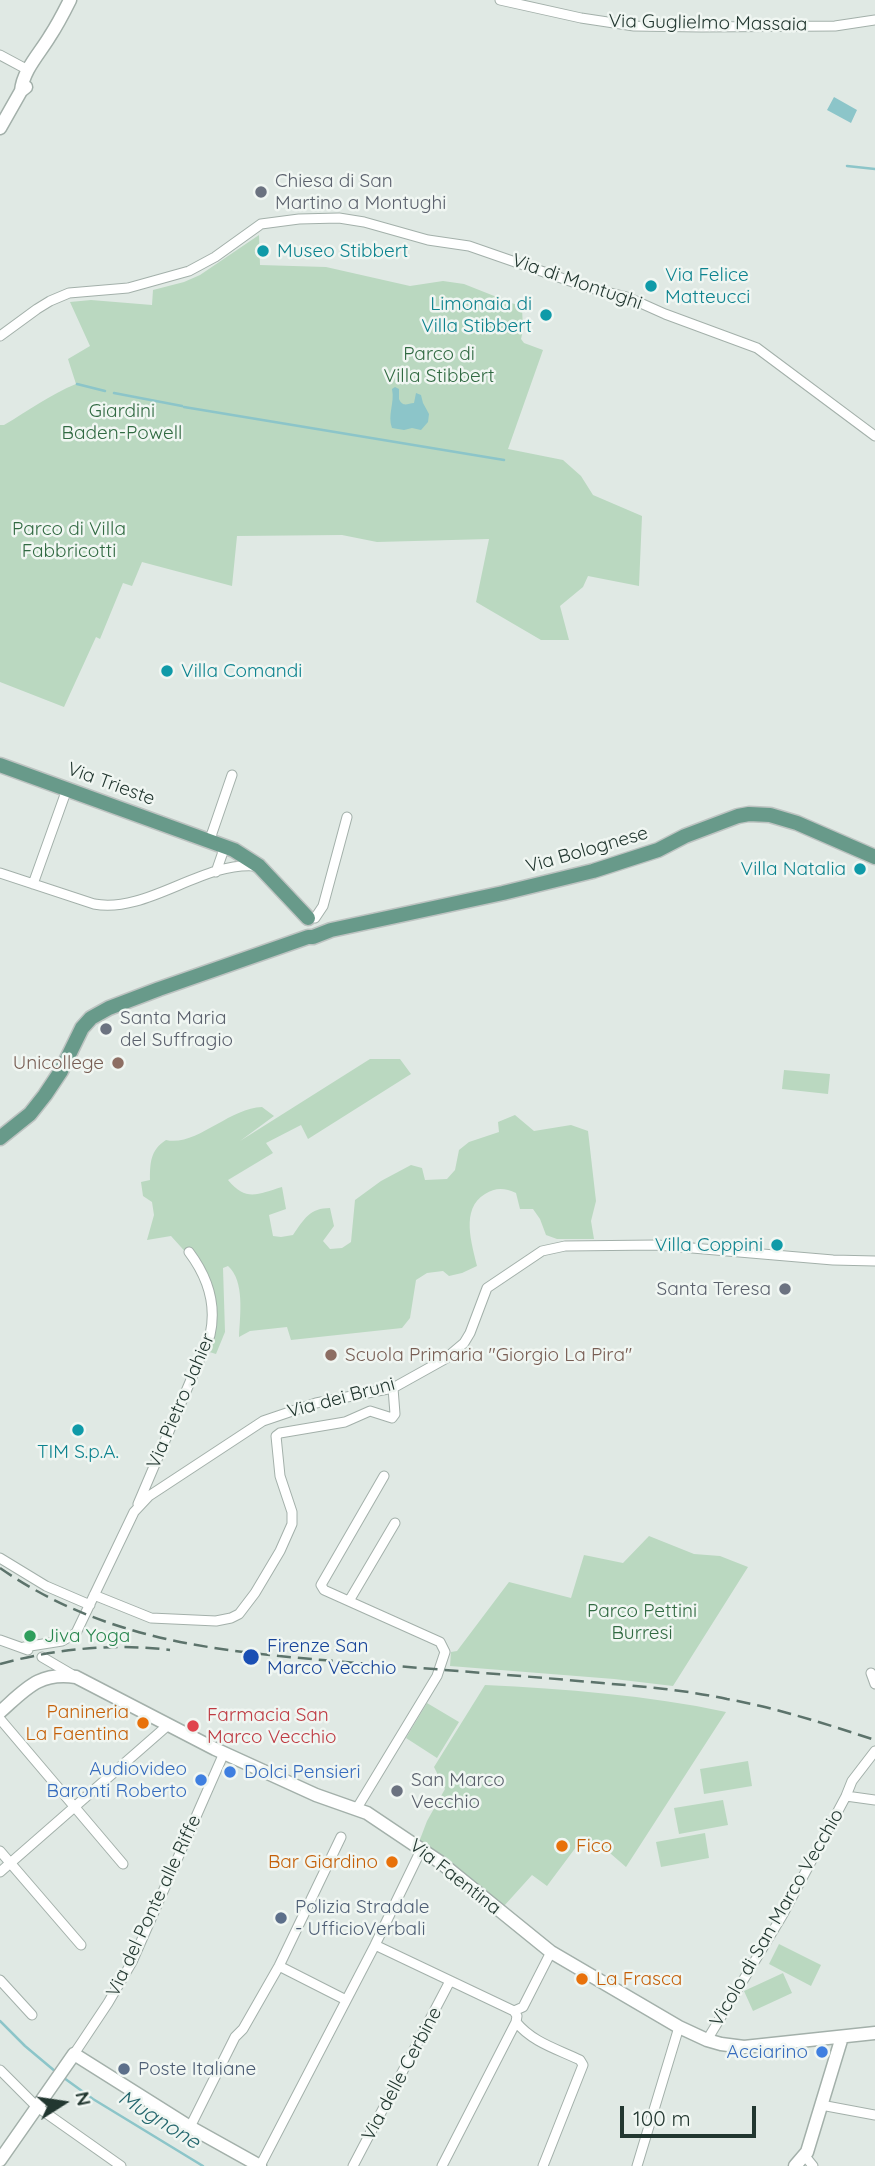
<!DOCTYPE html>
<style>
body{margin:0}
#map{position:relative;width:875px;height:2166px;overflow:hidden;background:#e0e9e4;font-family:Quicksand,sans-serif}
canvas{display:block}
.north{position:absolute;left:28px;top:2068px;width:70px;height:70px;-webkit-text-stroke:5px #f0f6f2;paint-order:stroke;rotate:78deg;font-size:19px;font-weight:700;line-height:28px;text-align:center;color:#223730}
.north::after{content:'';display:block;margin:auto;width:24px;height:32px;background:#223730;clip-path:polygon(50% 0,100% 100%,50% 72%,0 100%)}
.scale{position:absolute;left:620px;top:2106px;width:136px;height:32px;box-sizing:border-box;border:4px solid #223730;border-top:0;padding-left:9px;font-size:21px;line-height:24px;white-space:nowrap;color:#223730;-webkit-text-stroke:5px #f0f6f2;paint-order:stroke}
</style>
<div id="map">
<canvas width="875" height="2166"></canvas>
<div class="north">N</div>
<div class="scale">100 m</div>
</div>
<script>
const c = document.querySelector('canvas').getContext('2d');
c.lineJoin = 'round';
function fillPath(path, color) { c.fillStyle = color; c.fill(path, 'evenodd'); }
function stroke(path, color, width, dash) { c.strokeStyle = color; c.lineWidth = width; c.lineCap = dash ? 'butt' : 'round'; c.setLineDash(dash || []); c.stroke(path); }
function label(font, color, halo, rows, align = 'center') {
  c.font = font + ' Quicksand,sans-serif'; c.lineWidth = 5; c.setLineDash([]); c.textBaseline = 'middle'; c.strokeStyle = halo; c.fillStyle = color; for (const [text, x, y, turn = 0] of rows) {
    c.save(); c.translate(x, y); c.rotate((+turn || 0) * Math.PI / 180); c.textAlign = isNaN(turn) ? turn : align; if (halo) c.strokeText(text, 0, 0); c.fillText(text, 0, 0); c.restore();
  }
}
fillPath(new Path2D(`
 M259,235L260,265L326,267L410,286L443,281L464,284L522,307L523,330L521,339L524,343L543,350L508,449L563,460L581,476L593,495L642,516L639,586L588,576L583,587L560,606L569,640H541L476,602L489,539L377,542L342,535L237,536L232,586L142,562L132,586L123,583L100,639L96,637L64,707L0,682V425H4C28,411 51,394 76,384L68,359L90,346L70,302L91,300L152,305L153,290L184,282L200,275Z
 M370,1059H400L411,1074L308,1139L301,1125L266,1143L273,1153L228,1180C246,1202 258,1194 282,1187L286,1209L269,1215L273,1236L281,1237L293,1235C304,1219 310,1208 330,1208L334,1226L323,1241L330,1249L342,1248L351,1242L355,1200L381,1181L411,1165L422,1168L425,1180L447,1179L455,1170L459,1150L469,1142L499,1132L498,1122L515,1115L534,1131L571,1125L588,1131L596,1201L591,1221L594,1239H557L546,1235L540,1219L533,1209H520L516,1193C505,1188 496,1187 485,1194C460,1209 472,1244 477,1266L462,1273L449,1276L443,1271L427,1273L416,1280L410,1318L402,1328L291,1340L287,1327L250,1331L239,1337C240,1315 245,1281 228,1266L223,1268L225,1332L216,1354L206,1351L215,1332L216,1316L208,1277L171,1236L147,1240L154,1215L152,1202L143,1196L141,1182L150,1180C150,1164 150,1150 166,1140C196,1147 229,1108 262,1107L274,1116L240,1141Z
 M784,1070L830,1074L828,1094L782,1089Z
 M649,1536L694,1554L720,1556L748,1567L673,1686L614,1679L450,1666L451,1652L457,1651L509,1582L571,1598L584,1555L623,1563Z
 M485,1685C565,1689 647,1695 726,1712L626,1867L603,1847L582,1839L547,1886L532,1875L504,1906L419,1842L427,1821L445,1789L434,1767Z
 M427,1703L459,1722L437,1758L406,1738Z
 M748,1761L752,1786L704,1794L700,1769Z
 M723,1800L728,1825L679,1834L674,1808Z
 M705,1833L709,1858L661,1867L656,1842Z
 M779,1944L821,1965L811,1986L769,1964Z
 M783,1973L792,1993L753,2011L744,1991Z`), '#bad8c0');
fillPath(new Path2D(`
 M834,97L857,110L851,123L827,110Z
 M395,387L399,389V399C403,408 408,403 414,403L416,393L421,395L423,403L429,414L428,422L421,430L412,428L404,430L392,428C387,415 395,403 392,389Z`), '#8cc5c9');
stroke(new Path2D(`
 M847,166L875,169
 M77,384L105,391
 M114,393L182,406
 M184,407L504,460
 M0,2021L25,2046L56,2072
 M64,2078L93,2099L203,2166`), '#8cc5c9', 2.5);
const minor = new Path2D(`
 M500,0L581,18L634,26L701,27L835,26L875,20
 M0,55L28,70
 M0,336L37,309L50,301L69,293L128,288L189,271L215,257L261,224L299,219L339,218L364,222L428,240L469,246L590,288L627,297L665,314L757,348L875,436
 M210,839L232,775
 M216,872L225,846
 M0,873L94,904C147,914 202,861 256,866
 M33,884L67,789
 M315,918L323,906L347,817
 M138,1504L210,1335C217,1304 207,1276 189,1252
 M0,1558L46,1586L90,1605
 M94,1595L151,1618L216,1621L231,1618L239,1614L255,1593L280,1551L292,1524V1512L280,1476L276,1436L280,1433L345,1422L370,1411L392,1418L395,1414L393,1388
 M349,1601L395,1523
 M0,1640L28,1650
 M24,1647L62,1641L76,1633L134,1512L149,1496L263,1421L316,1403L393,1388L445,1359L464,1343L470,1333L487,1288L542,1251L565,1246L657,1245L833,1260L875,1261
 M42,1657L71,1674
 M871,1673L875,1684
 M0,1719L123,1864
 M846,1796L875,1800
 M357,1808L437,1676L445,1652L440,1642L324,1590L321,1585L384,1476
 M0,1851L81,1945
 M0,1872L167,1726
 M375,1945L514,2011
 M279,1966L346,2000
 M0,1980L32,2015
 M514,2011L523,2007L551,1952
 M516,2022C532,2042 557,2049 580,2060L583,2065L543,2166
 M707,2040L782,1916L846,1796L852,1781L875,1751
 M74,2054L108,2003L132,1962L224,1753
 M0,2070L36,2106L121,2166
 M821,2105L875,2115
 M190,2127L235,2037L243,2029L279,1966L341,1837
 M805,2156L813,2166
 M260,2166L375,1945L421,1850
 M353,2166L450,1981
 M442,2166L516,2022L517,2016L514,2011
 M637,2166L679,2027`);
const tertiary = new Path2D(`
 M21,91C23,70 40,53 50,36C58,24 64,12 70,0
 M0,128L21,91L26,87
 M0,1712C25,1690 39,1671 76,1677L215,1749L316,1795L367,1813L440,1862L551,1952L679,2027L707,2040L721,2044L744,2047L875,2033
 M0,2160L74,2054L190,2127L260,2166
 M795,2166L807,2152L842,2037`);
const primary = new Path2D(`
 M0,765L234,850L259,866L308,918
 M0,1138L30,1114L45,1095L61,1071L82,1028L91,1018L109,1008L159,989L308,937H313L331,930L503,893L593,871L658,850L685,836L738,816L749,814L770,815L797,823L875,857`);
stroke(minor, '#a3b0aa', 11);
stroke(tertiary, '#a3b0aa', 15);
stroke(primary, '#bdc3c1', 17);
stroke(minor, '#fff', 9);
stroke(tertiary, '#fff', 12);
stroke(primary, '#689a8a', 14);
stroke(new Path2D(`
 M0,1568C111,1645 229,1652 358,1663C443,1670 527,1676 612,1684C650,1687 690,1691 727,1699C777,1708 826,1724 875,1740
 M0,1664C55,1649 112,1643 170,1650`), '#5c736b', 2.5, [14, 7]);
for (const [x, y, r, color] of [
 [261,192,7,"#6b7280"],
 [263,251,7,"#0f9aa8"],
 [651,286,7,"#0f9aa8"],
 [546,315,7,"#0f9aa8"],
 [167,671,7,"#0f9aa8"],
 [860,869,7,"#0f9aa8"],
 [106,1029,7,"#6b7280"],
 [118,1063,7,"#8d6e63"],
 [777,1245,7,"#0f9aa8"],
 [785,1289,7,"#6b7280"],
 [331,1355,7,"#8d6e63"],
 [78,1430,7,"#0f9aa8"],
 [30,1636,7,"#2e9e5b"],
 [251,1657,9,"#1a4fb4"],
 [143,1723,7,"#e8710a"],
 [193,1726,7,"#e0444e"],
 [230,1772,7,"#3f7fe0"],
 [201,1780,7,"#3f7fe0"],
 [397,1791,7,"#6b7280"],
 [562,1846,7,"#e8710a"],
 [392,1862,7,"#e8710a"],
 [281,1918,7,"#5c6f8a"],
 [582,1979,7,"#e8710a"],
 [822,2052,7,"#3f7fe0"],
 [124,2069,7,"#5c6f8a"]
]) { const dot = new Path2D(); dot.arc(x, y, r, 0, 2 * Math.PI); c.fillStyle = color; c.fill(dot); stroke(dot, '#f0f6f2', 2.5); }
label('19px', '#223730', '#f0f6f2', [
 ["Via Guglielmo Massaia",708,23,1],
 ["Via di Montughi",577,282,19],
 ["Via Trieste",111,784,20],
 ["Via Bolognese",587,850,-16],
 ["Via dei Bruni",341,1398,-15],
 ["Via Pietro Jahier",181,1401,-67],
 ["Via Faentina",455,1877,38],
 ["Via del Ponte alle Riffe",154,1906,-65],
 ["Vicolo di San Marco Vecchio",777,1918,-60],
 ["Via delle Cerbine",402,2074,-62]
]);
label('19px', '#5b616d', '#f0f6f2', [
 ["Chiesa di San",275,181],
 ["Martino a Montughi",275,203],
 ["Santa Maria",120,1018],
 ["del Suffragio",120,1040],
 ["Santa Teresa",771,1289,"right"],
 ["San Marco",411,1780],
 ["Vecchio",411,1802]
], 'left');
label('19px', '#0d838f', '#f0f6f2', [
 ["Museo Stibbert",277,251],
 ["Via Felice",665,275],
 ["Matteucci",665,297],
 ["Limonaia di",532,304,"right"],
 ["Villa Stibbert",532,326,"right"],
 ["Villa Comandi",181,671],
 ["Villa Natalia",846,869,"right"],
 ["Villa Coppini",763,1245,"right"],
 ["TIM S.p.A.",78,1452,"center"]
], 'left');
label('19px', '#316a42', '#f0f6f2', [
 ["Parco di",439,354],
 ["Villa Stibbert",439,376],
 ["Giardini",122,411],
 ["Baden-Powell",122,433],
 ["Parco di Villa",69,529],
 ["Fabbricotti",69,551],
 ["Parco Pettini",642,1611],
 ["Burresi",642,1633]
]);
label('19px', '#785e54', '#f0f6f2', [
 ["Unicollege",104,1063],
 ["Scuola Primaria \"Giorgio La Pira\"",345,1355,"left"]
], 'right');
label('19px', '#27864d', '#f0f6f2', [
 ["Jiva Yoga",44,1636]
], 'left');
label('19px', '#164399', '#f0f6f2', [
 ["Firenze San",267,1646],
 ["Marco Vecchio",267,1668]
], 'left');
label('19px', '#c56008', '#f0f6f2', [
 ["Panineria",129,1712],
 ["La Faentina",129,1734],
 ["Fico",576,1846,"left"],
 ["Bar Giardino",378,1862],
 ["La Frasca",596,1979,"left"]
], 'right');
label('19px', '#be3a42', '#f0f6f2', [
 ["Farmacia San",207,1715],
 ["Marco Vecchio",207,1737]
], 'left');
label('19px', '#366cbe', '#f0f6f2', [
 ["Audiovideo",187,1769],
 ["Baronti Roberto",187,1791],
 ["Dolci Pensieri",244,1772,"left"],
 ["Acciarino",808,2052]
], 'right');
label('19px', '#4e5e75', '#f0f6f2', [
 ["Polizia Stradale",295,1907],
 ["- UfficioVerbali",295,1929],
 ["Poste Italiane",138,2069]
], 'left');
label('italic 21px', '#23666d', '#f0f6f2', [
 ["Mugnone",159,2120,32]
]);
</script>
